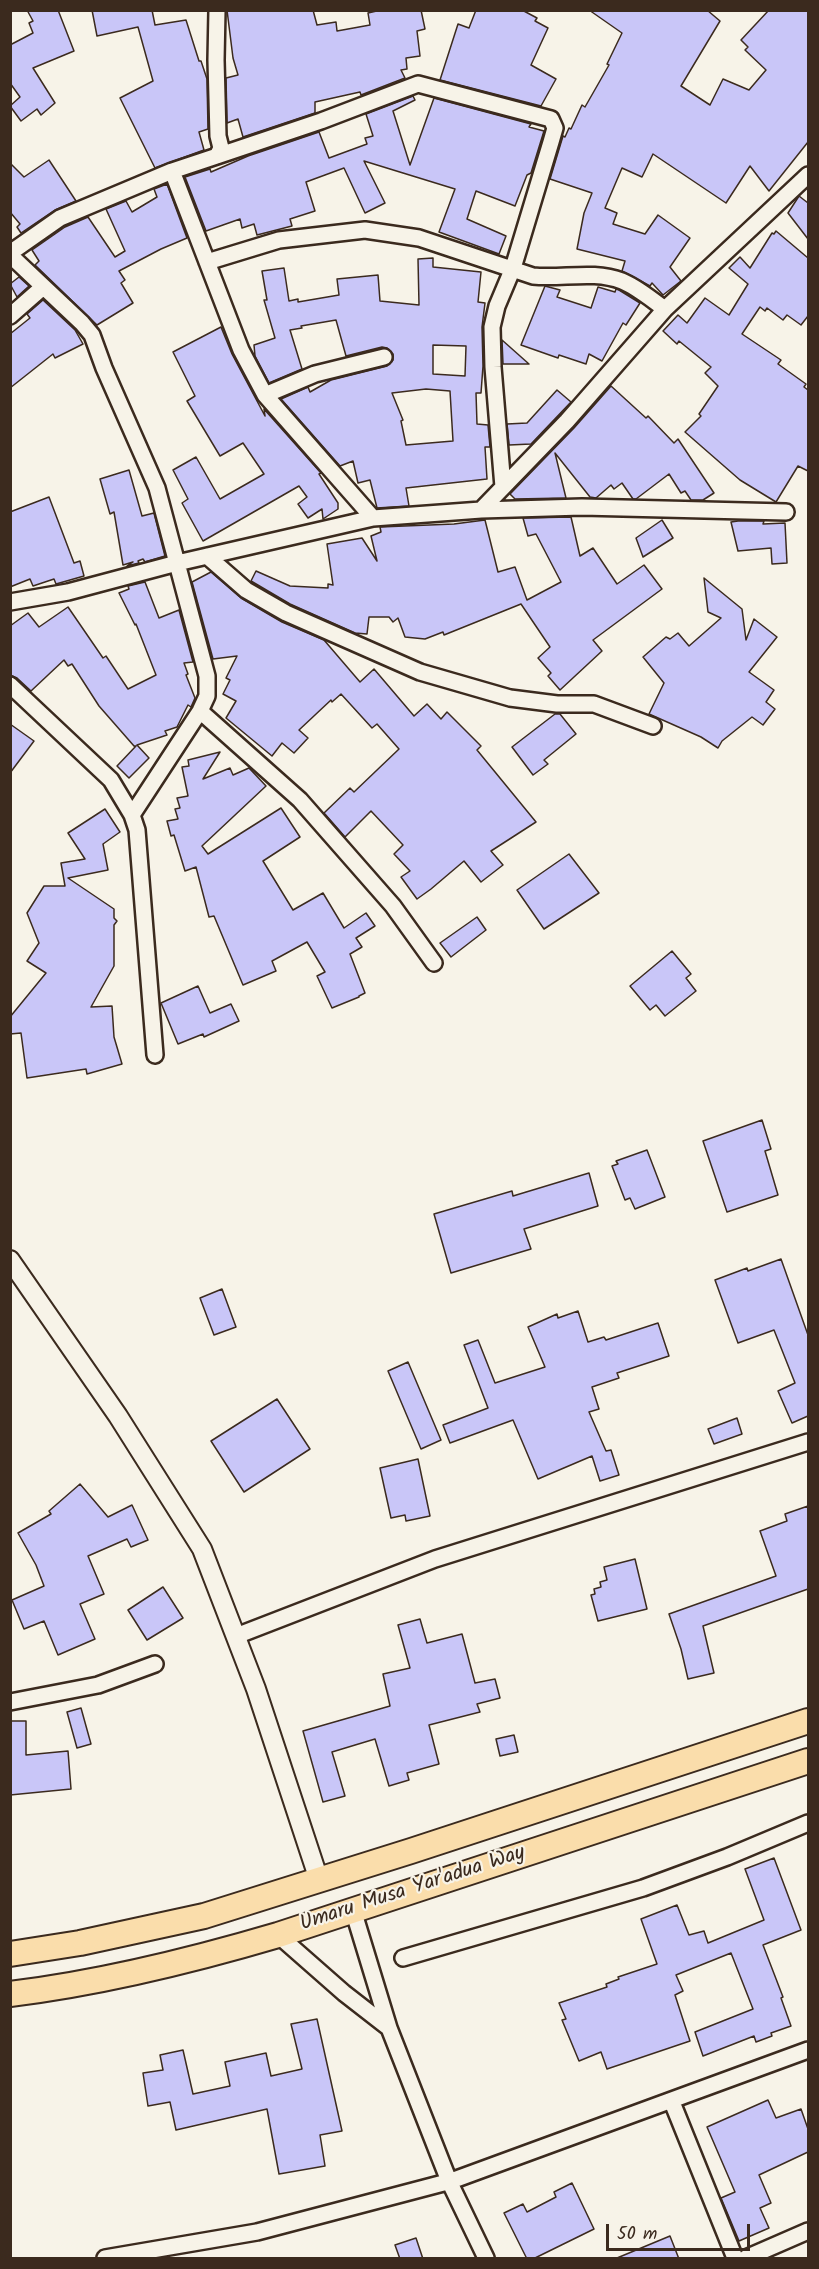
<!DOCTYPE html>
<style>
body{margin:0}
#map{position:relative;width:819px;height:2269px;overflow:hidden;background:#f7f3e8;font-family:Kalam,sans-serif}
canvas{display:block}
.frame{position:absolute;inset:0;border:12px solid #3b2a1e;pointer-events:none}
.scale{position:absolute;left:606px;top:2224px;width:144px;height:27px;box-sizing:border-box;border:3px solid #3b2a1e;border-top:0;padding-left:8px;font-size:18px;line-height:21px;white-space:nowrap;color:#3b2a1e;-webkit-text-stroke:4px #f7f3e8;paint-order:stroke}
</style>
<div id="map">
<canvas width="819" height="2269"></canvas>
<div class="frame"></div>
<div class="scale">50 m</div>
</div>
<script>
const c = document.querySelector('canvas').getContext('2d');
c.lineJoin = 'round';
function fillPath(path, color) { c.fillStyle = color; c.fill(path, 'evenodd'); }
function stroke(path, color, width, dash) { c.strokeStyle = color; c.lineWidth = width; c.lineCap = dash ? 'butt' : 'round'; c.setLineDash(dash || []); c.stroke(path); }
function label(font, color, halo, rows, align = 'center') {
  c.font = font + ' Kalam,sans-serif'; c.lineWidth = 4.5; c.setLineDash([]); c.textBaseline = 'middle'; c.strokeStyle = halo; c.fillStyle = color; for (const [text, x, y, turn = 0] of rows) {
    c.save(); c.translate(x, y); c.rotate((+turn || 0) * Math.PI / 180); c.textAlign = isNaN(turn) ? turn : align; if (halo) c.strokeText(text, 0, 0); c.fillText(text, 0, 0); c.restore();
  }
}
const building = new Path2D(`
 M27,10H58L74,51L33,68L55,103L41,115L37,109L21,121L10,106L20,97L10,83V45L33,33L29,23L33,21Z
 M92,10H152L155,25L186,20L199,61H201L207,79L208,129L199,132L204,150L155,168L120,98L153,81L138,27L97,36Z
 M227,10H313L317,25L336,22L337,31L370,25L368,13L381,10H421L425,29L417,31L420,56L406,58L407,69L401,70L405,78L361,95L360,92L315,102V113L243,137L238,119L227,123L226,78L238,75L233,58Z
 M476,10H522L537,18L535,21L548,28L531,65L556,79L541,106L440,80L458,24L469,28Z
 M589,10H707L720,21L681,86L710,105L723,79L749,90L766,70L745,50L748,47L741,40L769,10H808V142L769,191L750,166L726,203L653,154L642,177L622,168L605,208L617,213L613,224L645,234L658,215L690,238L670,267L681,281L663,295L652,283L650,286L622,271L625,261L577,249L584,213L592,193L550,179L563,136L565,137L569,128L571,129L582,105L585,107L609,65L607,64L622,33Z
 M413,96L415,100L393,111L410,165L434,98L531,124L529,127L544,131L531,173L527,175L515,206L476,191L467,219L506,236L499,254L439,232L455,189L364,161L385,203L365,213L344,168L306,182L315,211L290,219L292,226L257,235L254,224L242,228L240,219L206,231L185,177L210,169L211,172L248,156L319,132L329,158L367,144L365,138L373,136L366,114Z
 M49,160L76,201L55,210L21,233L17,227L20,224L10,212V163L24,177Z
 M167,184L187,238L161,249L119,271L125,280L121,283L133,303L97,325L35,265L39,261L32,250L65,227L88,217L115,257L125,251L106,209L126,201L132,212L157,197L154,189Z
 M799,196L808,203V239L788,213Z
 M776,231L808,258V316L801,325L787,315L783,320L767,308L765,311L760,307L742,334L781,360L778,364L806,384L804,387L808,390V471L798,466L776,502L740,480L685,432L701,416L699,414L718,386L705,373L711,367L679,341L677,344L663,331L678,315L687,323L705,298L729,315L748,284L729,268L740,257L750,268L772,233L774,234Z
 M433,258V267L481,272L478,302L485,303L482,327L483,366L481,393H476L477,424L488,425L490,447H485L487,479L406,488L409,506L377,508L370,480L358,483L353,461L340,466L281,399L308,387L310,392L331,380L387,366L393,360V354L387,348L382,347L346,356L336,320L301,326L302,328L290,330L302,369L269,383L255,356L254,345L275,338L264,300H267L262,271L284,268L289,301L298,299V302L339,295L337,279L378,275L380,301L419,305L418,259ZM433,345L466,346L465,376L433,374ZM426,389L450,391L453,441L406,445L401,421L403,420L392,393Z
 M19,277L29,286L17,297L10,284Z
 M545,286L560,290L557,297L591,308L598,287L615,292L616,289L619,290L640,303L626,325L623,323L602,361L589,354L586,364L559,355L558,358L521,345Z
 M43,300L75,330L83,344L55,358L53,354L10,388V334L30,318L27,314Z
 M221,327L232,354L265,416L264,409L321,473L319,474L338,503V509L323,519L322,509L308,518L298,504L307,497L299,486L203,541L182,503L188,499L173,470L196,457L220,499L264,474L243,443L220,456L187,401L195,396L173,352Z
 M502,340L529,364H503Z
 M611,386L646,418L648,416L674,443L678,439L714,493L703,500H691L685,491L681,493L669,474L636,499H633L622,483L614,489L611,485L596,498L590,497L555,453L566,498L515,499L510,494L574,428Z
 M557,390L571,402L531,444L509,445L507,424L527,423Z
 M129,470L142,516L154,513L165,556L145,562L143,559L138,561L139,563L127,566L133,562L123,565L114,512L110,514L100,479Z
 M49,497L74,563L80,561L84,576L56,584L54,579L33,586L30,579L10,587V512Z
 M571,517L580,556L593,548L617,584L644,565L662,589L593,640L602,651L560,690L548,676L551,673L538,658L550,647L521,604L444,635L443,632L425,639L405,637L398,618L393,622L389,617H369L367,634L355,633L290,604L251,581L256,571L290,586L328,588V584L333,585L327,544L362,538L377,561L371,536L381,532L380,527L454,524L485,520L498,572L515,567L527,600L561,582L536,534L528,536L523,518Z
 M662,520L673,538L643,557L636,538Z
 M738,521H764L763,524L785,523L787,563L772,564L771,548L738,551L731,522Z
 M211,572L241,598L282,622L324,640L360,682L374,669L414,716L427,704L441,719L447,712L481,746L477,750L536,822L491,851L503,865L481,882L464,861L431,889L417,899L401,877L410,871L394,854L403,845L371,811L345,837L324,813L350,788L354,792L399,749L377,724L372,728L341,694L332,702L331,700L299,730L308,738L294,753L282,743L272,756L226,718L236,701L223,694L230,680L226,678L237,656L213,659L192,582Z
 M704,578L742,609L746,640L754,619L777,637L749,672L774,690L766,702L775,709L763,725L752,717L722,741L718,748L701,737L649,714L664,683L643,657L666,637L670,639L678,633L689,646L721,618L708,612Z
 M145,582L159,618L179,610L193,662L184,663L188,674L186,675L195,698L191,707L188,705L177,727L165,731L167,735L137,745L149,758L129,778L117,766L136,746H134L99,706L72,664L68,666L64,660L31,691L17,678L10,675V626L28,613L39,627L68,607L103,658L106,656L128,689L156,675L136,624L135,625L119,593L129,589L128,586Z
 M555,714H560L576,734L544,760L548,764L533,775L512,747Z
 M10,724L34,741L10,773Z
 M220,752L203,779L230,768L233,775L249,768L266,786L202,846L208,854L281,808L300,837L263,861L293,910L323,893L344,928L366,913L375,926L356,938L362,947L350,954L365,993L359,996V997L332,1008L317,976L325,972L307,942L272,961L276,971L243,985L214,916L209,917L196,867L185,871L174,835L171,836L167,821L178,819L175,809L180,808L177,798L188,796L182,767L189,766L188,760Z
 M105,809L120,832L103,844L108,870L68,878L114,909V918L117,921L114,925V966L91,1007L112,1006L114,1037L122,1064L87,1074L86,1069L27,1078L21,1033L10,1034V1017L46,973L27,961L39,943L27,913L44,886H65L61,863L85,859L68,833Z
 M569,854L599,893L544,929L517,890Z
 M477,917L486,930L451,957L440,943Z
 M672,951L691,974L686,978L696,991L665,1016L656,1005L650,1010L630,986Z
 M198,986L210,1013L231,1004L239,1021L204,1037L203,1034L178,1044L161,1003Z
 M762,1120L771,1149L765,1151L778,1195L727,1212L703,1141Z
 M647,1150L665,1197L635,1209L630,1198L625,1200L612,1166L618,1164L616,1161Z
 M589,1173L598,1206L524,1229L531,1249L451,1273L434,1214L512,1191L513,1196Z
 M781,1259L808,1335V1416L792,1423L778,1391L795,1383L774,1330L738,1343L715,1280L747,1268L748,1271Z
 M222,1289L236,1327L214,1335L200,1298Z
 M578,1311L588,1342L604,1337L606,1340L658,1323L669,1356L617,1373L619,1378L592,1387L599,1409L589,1412L606,1451L611,1450L619,1475L600,1481L592,1456L538,1479L513,1420L450,1443L443,1425L488,1408L464,1345L478,1340L495,1383L545,1367L528,1327L557,1314L558,1318Z
 M408,1362L441,1440L421,1449L388,1371Z
 M277,1399L310,1449L244,1492L211,1441Z
 M737,1418L742,1434L714,1444L708,1429Z
 M418,1459L430,1516L406,1521L405,1515L391,1518L380,1468Z
 M80,1484L108,1517L132,1505L148,1540L131,1547L127,1539L88,1556L104,1594L80,1604L95,1639L58,1655L44,1621L24,1629L12,1600L44,1586L36,1565L18,1533L51,1514L49,1511Z
 M808,1506V1589L703,1626L714,1673L688,1679L681,1649L669,1614L776,1576L760,1531L787,1521L785,1514Z
 M635,1559L647,1609L598,1621L591,1595L595,1594L594,1589L601,1587L600,1582L607,1580L604,1567Z
 M163,1587L183,1618L147,1640L128,1610Z
 M420,1619L427,1643L462,1634L475,1683L495,1679L500,1698L477,1704L480,1712L429,1725L439,1764L407,1773L409,1780L389,1786L375,1739L332,1752L345,1796L323,1802L303,1731L390,1706L383,1674L410,1668L398,1625Z
 M81,1708L91,1744L77,1748L67,1712Z
 M10,1721H26V1755L68,1751L71,1789L10,1795Z
 M514,1735L518,1752L500,1756L496,1739Z
 M774,1858L801,1930L763,1945L783,1997L781,1998L791,2026L771,2033L772,2036L756,2042L754,2036L703,2056L695,2032L753,2009L731,1953L676,1975L683,1991L675,1995L690,2041L607,2069L601,2052L579,2061L562,2020L566,2019L559,2003L607,1987L606,1984L619,1979L618,1977L657,1964L641,1919L677,1905L689,1935L704,1931L708,1943L764,1920L745,1869Z
 M317,2019L342,2131L320,2135L325,2166L279,2174L267,2109L176,2130L170,2102L148,2106L143,2073L163,2070L160,2055L183,2050L193,2094L230,2086L225,2062L266,2053L271,2076L302,2069L291,2024Z
 M768,2100L776,2118L801,2109L808,2129V2152L759,2175L771,2203L760,2208L769,2228L739,2241L721,2198L735,2192L707,2127Z
 M572,2183L594,2229L533,2259H527L504,2213L523,2204L527,2212L556,2197L554,2192Z
 M670,2236L679,2259L617,2258Z
 M416,2238L423,2259H400L395,2245Z`);
fillPath(building, '#c9c6f8');
stroke(building, '#3b2a1e', 1.5);
const minor = new Path2D(`
 M217,156L321,121L418,84L551,119L555,128L551,142L513,268L497,306L492,327L493,367L503,487
 M172,171L241,350L265,395L373,518
 M10,253L60,218L172,171L217,156L221,148L218,136L216,60L217,10
 M10,255L82,323L92,335L104,368L157,488L207,676V696L200,711L132,815
 M207,262L279,240L365,230L419,238L533,276C563,279 593,270 622,281C637,287 652,300 665,309
 M10,316L43,287
 M265,395L315,374L384,357
 M481,510L567,421L665,309L808,175
 M207,556L246,590L286,613L420,672L510,698L557,704H594L653,726
 M10,602L68,592L177,563L373,518L481,510L582,507L786,512
 M10,685L111,780L132,815L137,830L155,1055
 M200,711L300,800L393,906L434,963
 M236,1636L435,1559L808,1442
 M10,1702L98,1685L155,1664
 M353,1910L389,2028
 M278,1935L344,1993L389,2028L449,2181L486,2258
 M403,1958L643,1888L727,1857L808,1823
 M672,2102L735,2258
 M105,2258L257,2232L451,2181L808,2050
 M746,2258L808,2231`);
const tertiary = new Path2D(`
 M10,1260L118,1416L202,1549L256,1689L319,1880`);
const primary = new Path2D(`
 M10,1954L80,1943L204,1916L411,1851L808,1721
 M10,1994C101,1983 190,1961 278,1935L808,1761`);
stroke(minor, '#3b2a1e', 20);
stroke(tertiary, '#3b2a1e', 22);
stroke(primary, '#3b2a1e', 28);
stroke(minor, '#f7f3e8', 15);
stroke(tertiary, '#f7f3e8', 18);
stroke(primary, '#faddab', 24);
label('21px', '#3b2a1e', '#f7f3e8', [
 ["Umaru Musa Yar'adua Way",413,1890,-18]
]);
</script>
